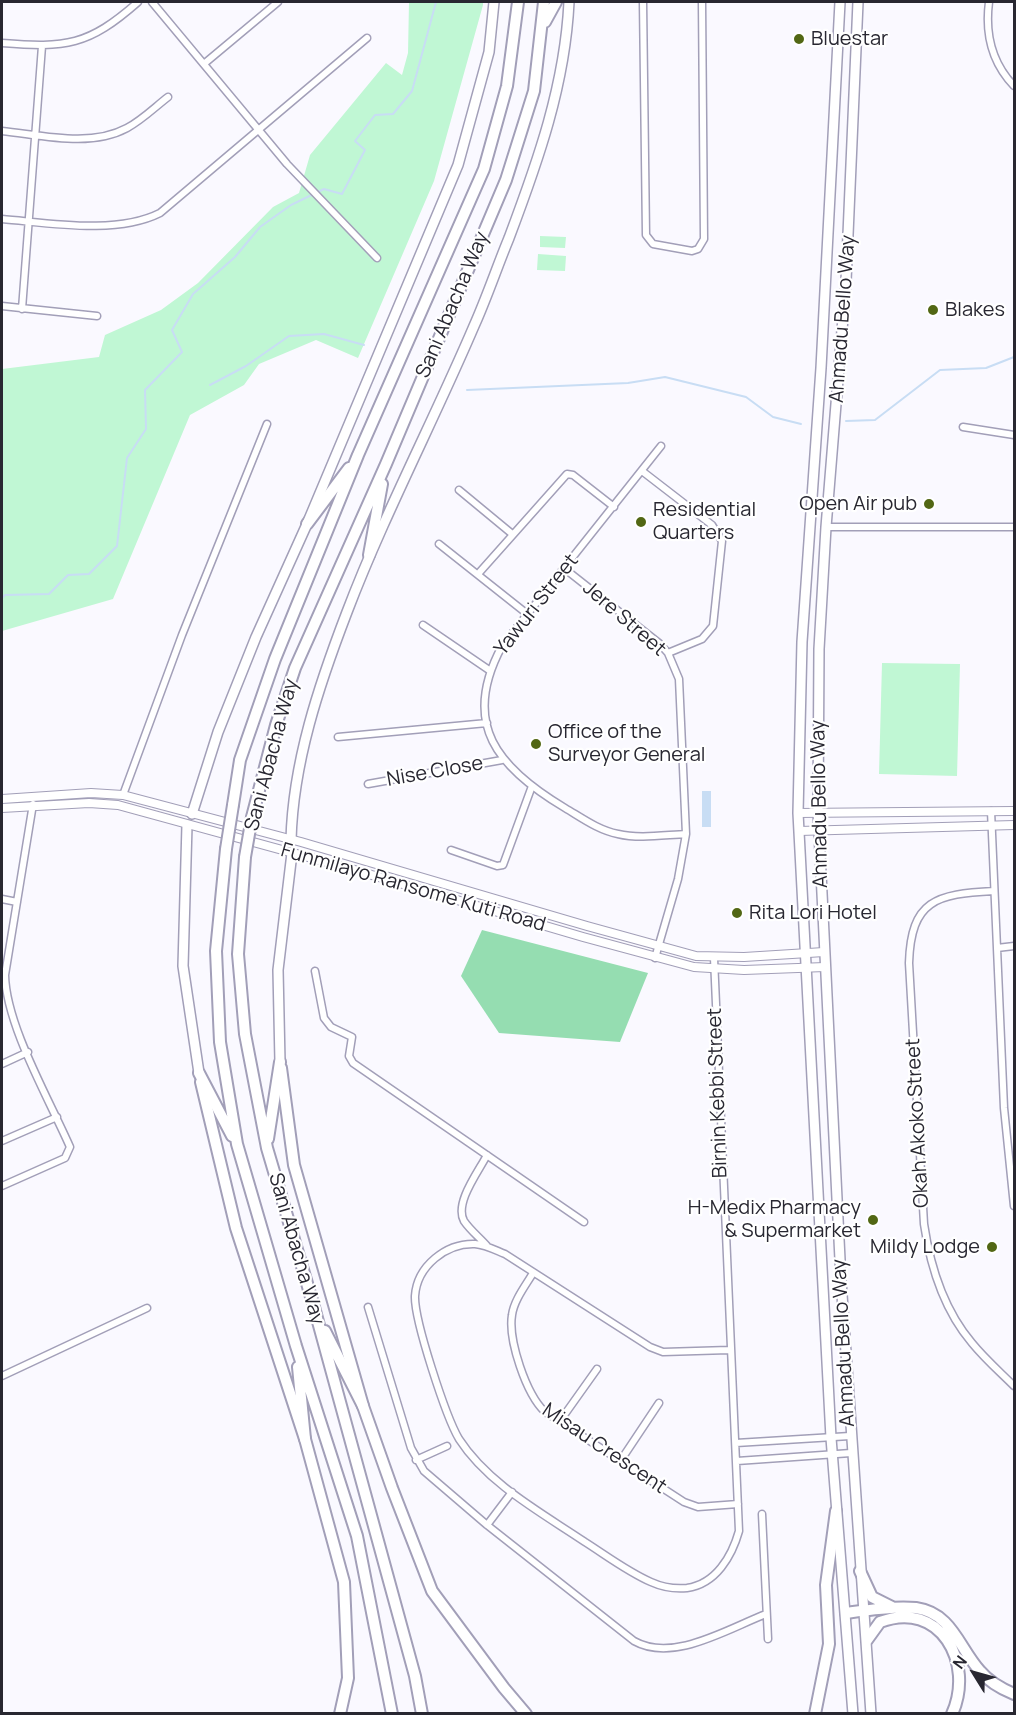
<!DOCTYPE html>
<style>
body{margin:0}
#map{position:relative;width:1016px;height:1715px;overflow:hidden;background:#faf9ff;font-family:Manrope,sans-serif}
canvas{display:block}
.frame{position:absolute;inset:0;border:3px solid #282731;pointer-events:none}
.north{position:absolute;left:944px;top:1643px;width:60px;height:60px;-webkit-text-stroke:4px #fff;paint-order:stroke;rotate:307deg;font-size:16px;font-weight:700;line-height:24px;text-align:center;color:#282731}
.north::after{content:'';display:block;margin:auto;width:21px;height:27px;background:#282731;clip-path:polygon(50% 0,100% 100%,50% 72%,0 100%)}
</style>
<div id="map">
<canvas width="1016" height="1715"></canvas>
<div class="frame"></div>
<div class="north">N</div>
</div>
<script>
const c = document.querySelector('canvas').getContext('2d');
c.lineJoin = 'round';
function fillPath(path, color) { c.fillStyle = color; c.fill(path, 'evenodd'); }
function stroke(path, color, width, dash) { c.strokeStyle = color; c.lineWidth = width; c.lineCap = dash ? 'butt' : 'round'; c.setLineDash(dash || []); c.stroke(path); }
function label(font, color, halo, rows, align = 'center') {
  c.font = font + ' Manrope,sans-serif'; c.lineWidth = 4.5; c.setLineDash([]); c.textBaseline = 'middle'; c.strokeStyle = halo; c.fillStyle = color; for (const [text, x, y, turn = 0] of rows) {
    c.save(); c.translate(x, y); c.rotate((+turn || 0) * Math.PI / 180); c.textAlign = isNaN(turn) ? turn : align; if (halo) c.strokeText(text, 0, 0); c.fillText(text, 0, 0); c.restore();
  }
}
fillPath(new Path2D(`
 M409,2H483V5L434,181L358,358L316,340L259,364L244,385L190,415L113,599L2,631V369L99,357L105,335L161,310L198,283L273,207L299,193L310,155L386,63L402,75L408,53Z
 M540,236L566,237L565,248L540,247Z
 M538,254L566,256L565,271L537,270Z
 M882,663L960,664L957,776L879,774Z`), '#c0f7d4');
fillPath(new Path2D(`
 M482,930L648,973L620,1042L499,1033L461,976Z`), '#95ddb1');
fillPath(new Path2D(`
 M702,791H711V827H702Z`), '#c8ddf4');
stroke(new Path2D(`
 M210,385L246,366L289,336L324,334L364,345
 M467,390L628,383L665,377L746,397L773,417L801,424
 M846,421L875,420L940,370L986,368L1014,357
 M2,598L5,595L49,594L68,575L89,574L117,546L127,458L146,429L145,390L182,352L172,330L193,294L235,257L260,227L291,205L324,189L342,194L365,150L355,141L375,115L393,114L412,91L436,2`), '#c8ddf4', 2);
const minor = new Path2D(`
 M152,2L287,164L377,258
 M643,2L646,235L653,244L692,251L698,249L704,239L702,2
 M989,2C985,33 992,63 1014,86
 M2,43C66,48 88,46 138,2
 M205,63L278,2
 M2,131C41,135 90,148 127,128C142,120 155,107 168,97
 M2,219C50,223 116,235 160,213L367,38
 M2,306L97,316
 M22,309L42,46
 M963,427L1014,435
 M661,446L502,646C460,724 498,768 565,808C582,818 598,830 618,834C639,839 664,835 686,834
 M642,471L712,525L722,541L713,626L702,639L668,653
 M459,490L511,533
 M826,527H1014
 M439,544L526,613
 M565,569L659,643L668,653L679,679L686,834L678,879L655,958
 M478,574L567,474L573,475L614,507
 M423,625L489,670
 M338,737L487,723
 M368,784L502,760
 M123,795L182,635L267,424
 M991,811L1004,1108L1014,1206
 M451,850L497,866L503,865L532,786
 M994,891C936,894 911,900 909,963L924,1224C930,1265 944,1310 972,1343C985,1359 1000,1372 1014,1386
 M2,899L17,902
 M997,948L1014,946
 M714,958L739,1531C732,1556 716,1584 687,1588C676,1589 662,1587 651,1582C628,1572 607,1556 585,1542C542,1513 488,1484 459,1439C446,1417 414,1320 415,1296C417,1266 446,1243 475,1244C486,1245 495,1250 505,1254L650,1347L663,1352L729,1350
 M315,971L324,1018L331,1027L352,1037L349,1056L353,1063L584,1222
 M2,1064L28,1052
 M2,1141L57,1117
 M2,1186L65,1158L70,1147C49,1099 6,1025 5,975L33,804
 M487,1246C480,1238 470,1230 464,1221C454,1203 479,1171 487,1155
 M533,1273C526,1285 514,1300 512,1315C508,1340 526,1394 545,1412L684,1502L698,1507L738,1504
 M368,1307L411,1448L424,1471L487,1525L634,1641C673,1663 727,1629 766,1614
 M2,1376L147,1308
 M560,1421L597,1369
 M736,1443L850,1436
 M416,1460L447,1446
 M621,1460L659,1403
 M737,1461L851,1453
 M762,1514L768,1639
 M487,1525L512,1492`);
const tertiary = new Path2D(`
 M2,799L91,793L123,795L301,842L587,926L696,956L744,957L824,952
 M2,808L89,803L118,805L348,868L583,937L694,967L744,970L825,967
 M798,813L1014,811
 M799,831L1014,825`);
const primary = new Path2D(`
 M840,2L821,368L802,642L798,813L831,1438L853,1714
 M858,2L846,281L826,527L819,649L818,812L841,1280L871,1714
 M192,814L218,732L256,637L307,524L458,165L489,52L494,2
 M187,825L183,966L199,1073
 M291,840C293,762 319,685 347,612C384,515 433,422 474,326C487,297 497,267 509,238C538,161 565,85 569,2
 M280,1062L278,970L292,853`);
const trunk = new Path2D(`
 M281,1068L294,1165L363,1406L392,1488L432,1591L504,1688L526,1714
 M201,1082L236,1228L305,1439L344,1582L348,1678L340,1714
 M860,1571L872,1597L892,1607
 M846,1613C868,1610 894,1606 916,1608C952,1613 959,1648 980,1671C989,1682 1002,1689 1014,1694
 M867,1640L880,1622C940,1599 975,1663 952,1714
 M815,1714L829,1644L826,1585L836,1511`);
const motorway = new Path2D(`
 M545,22L556,2
 M307,524L349,468
 M369,555L382,484
 M233,805L240,760L275,659L358,455L484,169L507,86L518,2
 M252,817L276,725L295,668L386,464L506,180L534,91L544,2
 M226,849L216,951L220,1042L237,1144L296,1346L357,1536L392,1714
 M245,857L238,954L245,1034L267,1148L314,1307L415,1676L422,1714
 M199,1073L232,1136
 M268,1139L280,1062
 M325,1331L363,1406
 M298,1367L305,1439`);
stroke(minor, '#a29fb8', 9);
stroke(tertiary, '#a29fb8', 10);
stroke(primary, '#a29fb8', 12);
stroke(trunk, '#a29fb8', 14);
stroke(motorway, '#a29fb8', 14);
stroke(minor, '#fff', 6);
stroke(tertiary, '#fff', 8);
stroke(primary, '#fff', 9);
stroke(trunk, '#fff', 10);
stroke(motorway, '#fff', 10);
const motorwayBridge = new Path2D(`
 M226,849L233,805
 M245,857L252,817`);
stroke(motorwayBridge, '#a29fb8', 14, []);
stroke(motorwayBridge, '#fff', 10);
for (const [x, y, r, color] of [
 [799,39,6,"#526714"],
 [933,310,6,"#526714"],
 [929,504,6,"#526714"],
 [641,522,6,"#526714"],
 [536,744,6,"#526714"],
 [737,913,6,"#526714"],
 [873,1220,6,"#526714"],
 [992,1247,6,"#526714"]
]) { const dot = new Path2D(); dot.arc(x, y, r, 0, 2 * Math.PI); c.fillStyle = color; c.fill(dot); stroke(dot, '#fff', 2); }
label('20px', '#282731', '#fff', [
 ["Bluestar",811,39],
 ["Blakes",945,310],
 ["Open Air pub",917,504,"right"],
 ["Residential",653,510],
 ["Quarters",653,533],
 ["Office of the",548,732],
 ["Surveyor General",548,755],
 ["Rita Lori Hotel",749,913],
 ["H-Medix Pharmacy",861,1208,"right"],
 ["& Supermarket",861,1231,"right"],
 ["Mildy Lodge",980,1247,"right"]
], 'left');
label('20px', '#282731', '#fff', [
 ["Sani Abacha Way",453,305,-67],
 ["Ahmadu Bello Way",843,319,-86],
 ["Yawuri Street",537,605,-52],
 ["Jere Street",624,619,41],
 ["Sani Abacha Way",272,755,-75],
 ["Nise Close",435,772,-10],
 ["Ahmadu Bello Way",820,804,-91],
 ["Funmilayo Ransome Kuti Road",413,888,16],
 ["Birnin Kebbi Street",718,1093,-92],
 ["Okah Akoko Street",918,1123,-93],
 ["Sani Abacha Way",296,1249,74],
 ["Ahmadu Bello Way",844,1343,-93],
 ["Misau Crescent",604,1449,34]
]);
</script>
